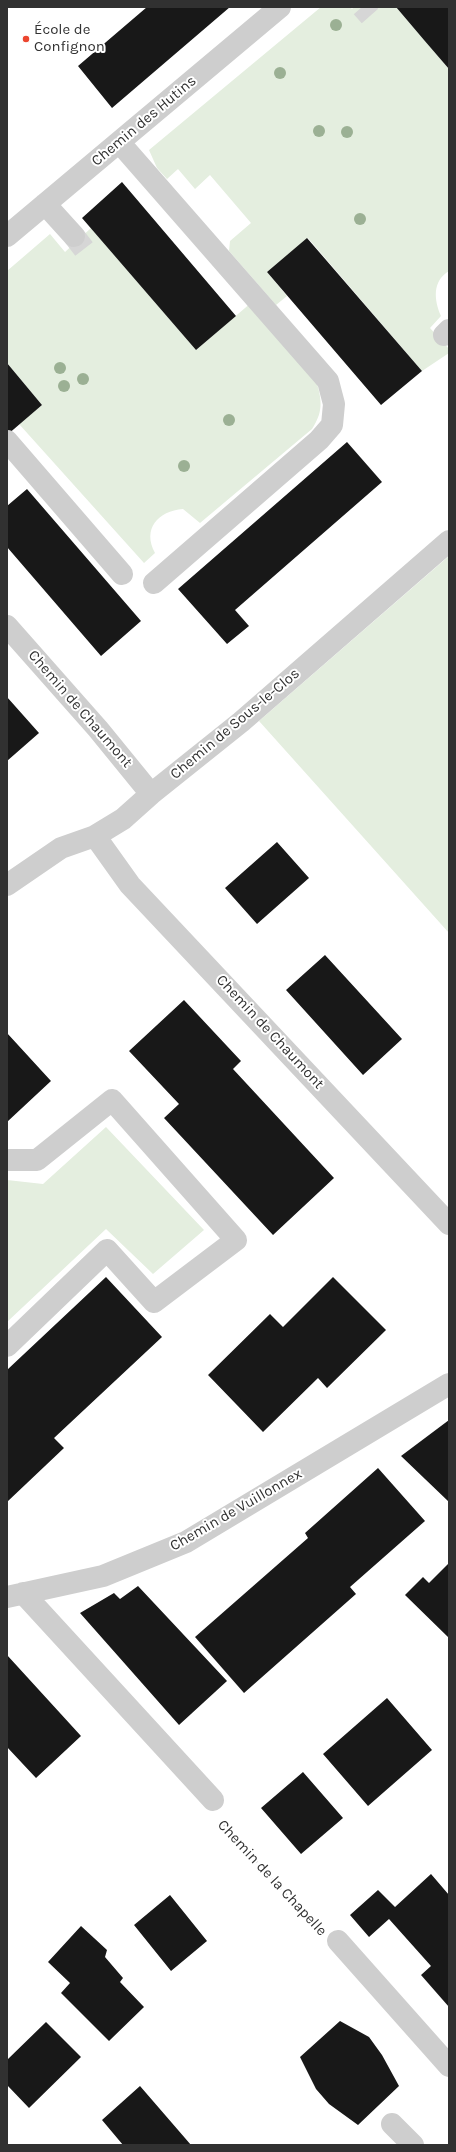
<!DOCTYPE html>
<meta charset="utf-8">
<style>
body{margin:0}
#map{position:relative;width:456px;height:2152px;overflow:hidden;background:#fff;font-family:Karla,sans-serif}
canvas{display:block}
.frame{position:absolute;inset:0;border:8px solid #313131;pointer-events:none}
</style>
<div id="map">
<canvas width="456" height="2152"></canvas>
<div class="frame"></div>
</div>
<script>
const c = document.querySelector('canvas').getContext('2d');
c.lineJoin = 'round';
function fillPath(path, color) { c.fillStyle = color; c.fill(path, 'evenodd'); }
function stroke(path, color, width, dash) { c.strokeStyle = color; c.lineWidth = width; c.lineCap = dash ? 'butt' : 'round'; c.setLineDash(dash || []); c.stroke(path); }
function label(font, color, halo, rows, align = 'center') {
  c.font = font + ' Karla,sans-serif'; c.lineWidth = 4; c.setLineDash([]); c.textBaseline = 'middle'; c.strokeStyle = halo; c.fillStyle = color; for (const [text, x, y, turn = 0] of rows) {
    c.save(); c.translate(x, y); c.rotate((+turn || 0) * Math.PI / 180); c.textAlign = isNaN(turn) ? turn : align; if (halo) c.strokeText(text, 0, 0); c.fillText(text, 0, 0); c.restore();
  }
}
fillPath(new Path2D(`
 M321,7H350L352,9L354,7H396L449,69V271C432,281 434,300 441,316L430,328L449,349V353L422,371L308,238L267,272L287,296L276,305L229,251L230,241L251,223L210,175L195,189L178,169L167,179L157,168L149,150Z
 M91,228L196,350L252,302L317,383C322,402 323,412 312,429L200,523L183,509C158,511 142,529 155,553L144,563L19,424L42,405L7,363V271L50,234L65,252Z
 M449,556V933L259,721Z
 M106,1127L204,1230L153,1274L106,1229L7,1322V1180L43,1184Z`), '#e4eedf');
fillPath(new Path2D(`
 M147,7H230L112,108L78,66Z
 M396,7H449V69L424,40Z
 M122,182L236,316L196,350L82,218Z
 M307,238L422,371L381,405L267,272Z
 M7,363L42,405L7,435Z
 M347,442L382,482L235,610L249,626L227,644L178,589Z
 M27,489L141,621L101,656L7,547V506Z
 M7,697L39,733L7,761Z
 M277,842L309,878L257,924L225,888Z
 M325,955L402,1039L363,1075L286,990Z
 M184,1000L241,1061L233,1069L334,1178L273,1235L164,1118L179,1104L129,1051Z
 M7,1033L51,1081L7,1122Z
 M106,1277L162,1337L54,1438L64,1448L7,1502V1370Z
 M333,1277L386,1330L327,1388L318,1378L263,1432L208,1375L270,1314L283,1327Z
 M449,1420V1502L401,1456Z
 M378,1468L425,1521L350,1587L356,1594L244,1693L195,1637L308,1538L305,1533Z
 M449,1563V1638L405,1595L423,1577L429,1583Z
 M138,1586L227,1681L179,1725L80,1613L114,1593L120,1599Z
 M7,1655L81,1736L36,1778L7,1747Z
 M387,1698L432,1750L368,1806L323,1754Z
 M303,1772L343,1818L301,1854L261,1808Z
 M431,1874L449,1895V2007L421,1975L431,1966L389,1919L369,1937L350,1915L378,1890L395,1907Z
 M170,1895L207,1941L171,1971L134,1925Z
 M81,1926L107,1950L105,1957L123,1978L120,1982L144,2007L109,2041L61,1993L70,1983L48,1962Z
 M340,2021L369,2037L382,2055L399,2086L358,2125L329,2104L316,2089L300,2057Z
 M46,2022L81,2057L29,2108L7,2085V2060Z
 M140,2086L191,2145H123L102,2120Z`), '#181818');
stroke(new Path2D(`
 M362,7L370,16
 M74,236L84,249`), '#d6d6d6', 22, [22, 11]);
stroke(new Path2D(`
 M224,1825L315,1927`), '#cecece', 2.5, [2, 2]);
stroke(new Path2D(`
 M119,142L328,381L334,404L332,425L319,440L154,583
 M45,204L74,236
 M7,236L280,7
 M444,335L449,330
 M7,441L122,574
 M7,626L98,729L151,794
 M95,836L130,885L449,1224
 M7,885L61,848L95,836L123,819L151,794L241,722L449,541
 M7,1160H37L112,1100L236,1240L154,1302L107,1250L7,1346
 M23,1593L213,1800
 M7,1597L103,1576L186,1542L449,1384
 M338,1941L449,2066
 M392,2124L413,2145`), '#cecece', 22);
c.fillStyle = '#9bb094';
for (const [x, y] of [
 [336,25],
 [280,73],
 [319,131],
 [347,132],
 [360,219],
 [60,368],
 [83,379],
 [64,386],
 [229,420],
 [184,466]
]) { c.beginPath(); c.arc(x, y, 6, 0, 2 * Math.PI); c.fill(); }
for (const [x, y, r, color] of [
 [26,39,4,"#ec452f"]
]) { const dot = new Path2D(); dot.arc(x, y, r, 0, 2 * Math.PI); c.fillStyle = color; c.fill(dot); stroke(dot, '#fff', 1.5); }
label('15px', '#313131', '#fff', [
 ["École de",34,30],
 ["Confignon",34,47]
], 'left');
label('15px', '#313131', '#fff', [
 ["Chemin des Hutins",144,121,-40],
 ["Chemin de Chaumont",80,709,49],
 ["Chemin de Sous-le-Clos",235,724,-40],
 ["Chemin de Chaumont",270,1032,47],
 ["Chemin de Vuillonnex",236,1510,-30],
 ["Chemin de la Chapelle",272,1878,47]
]);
</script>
